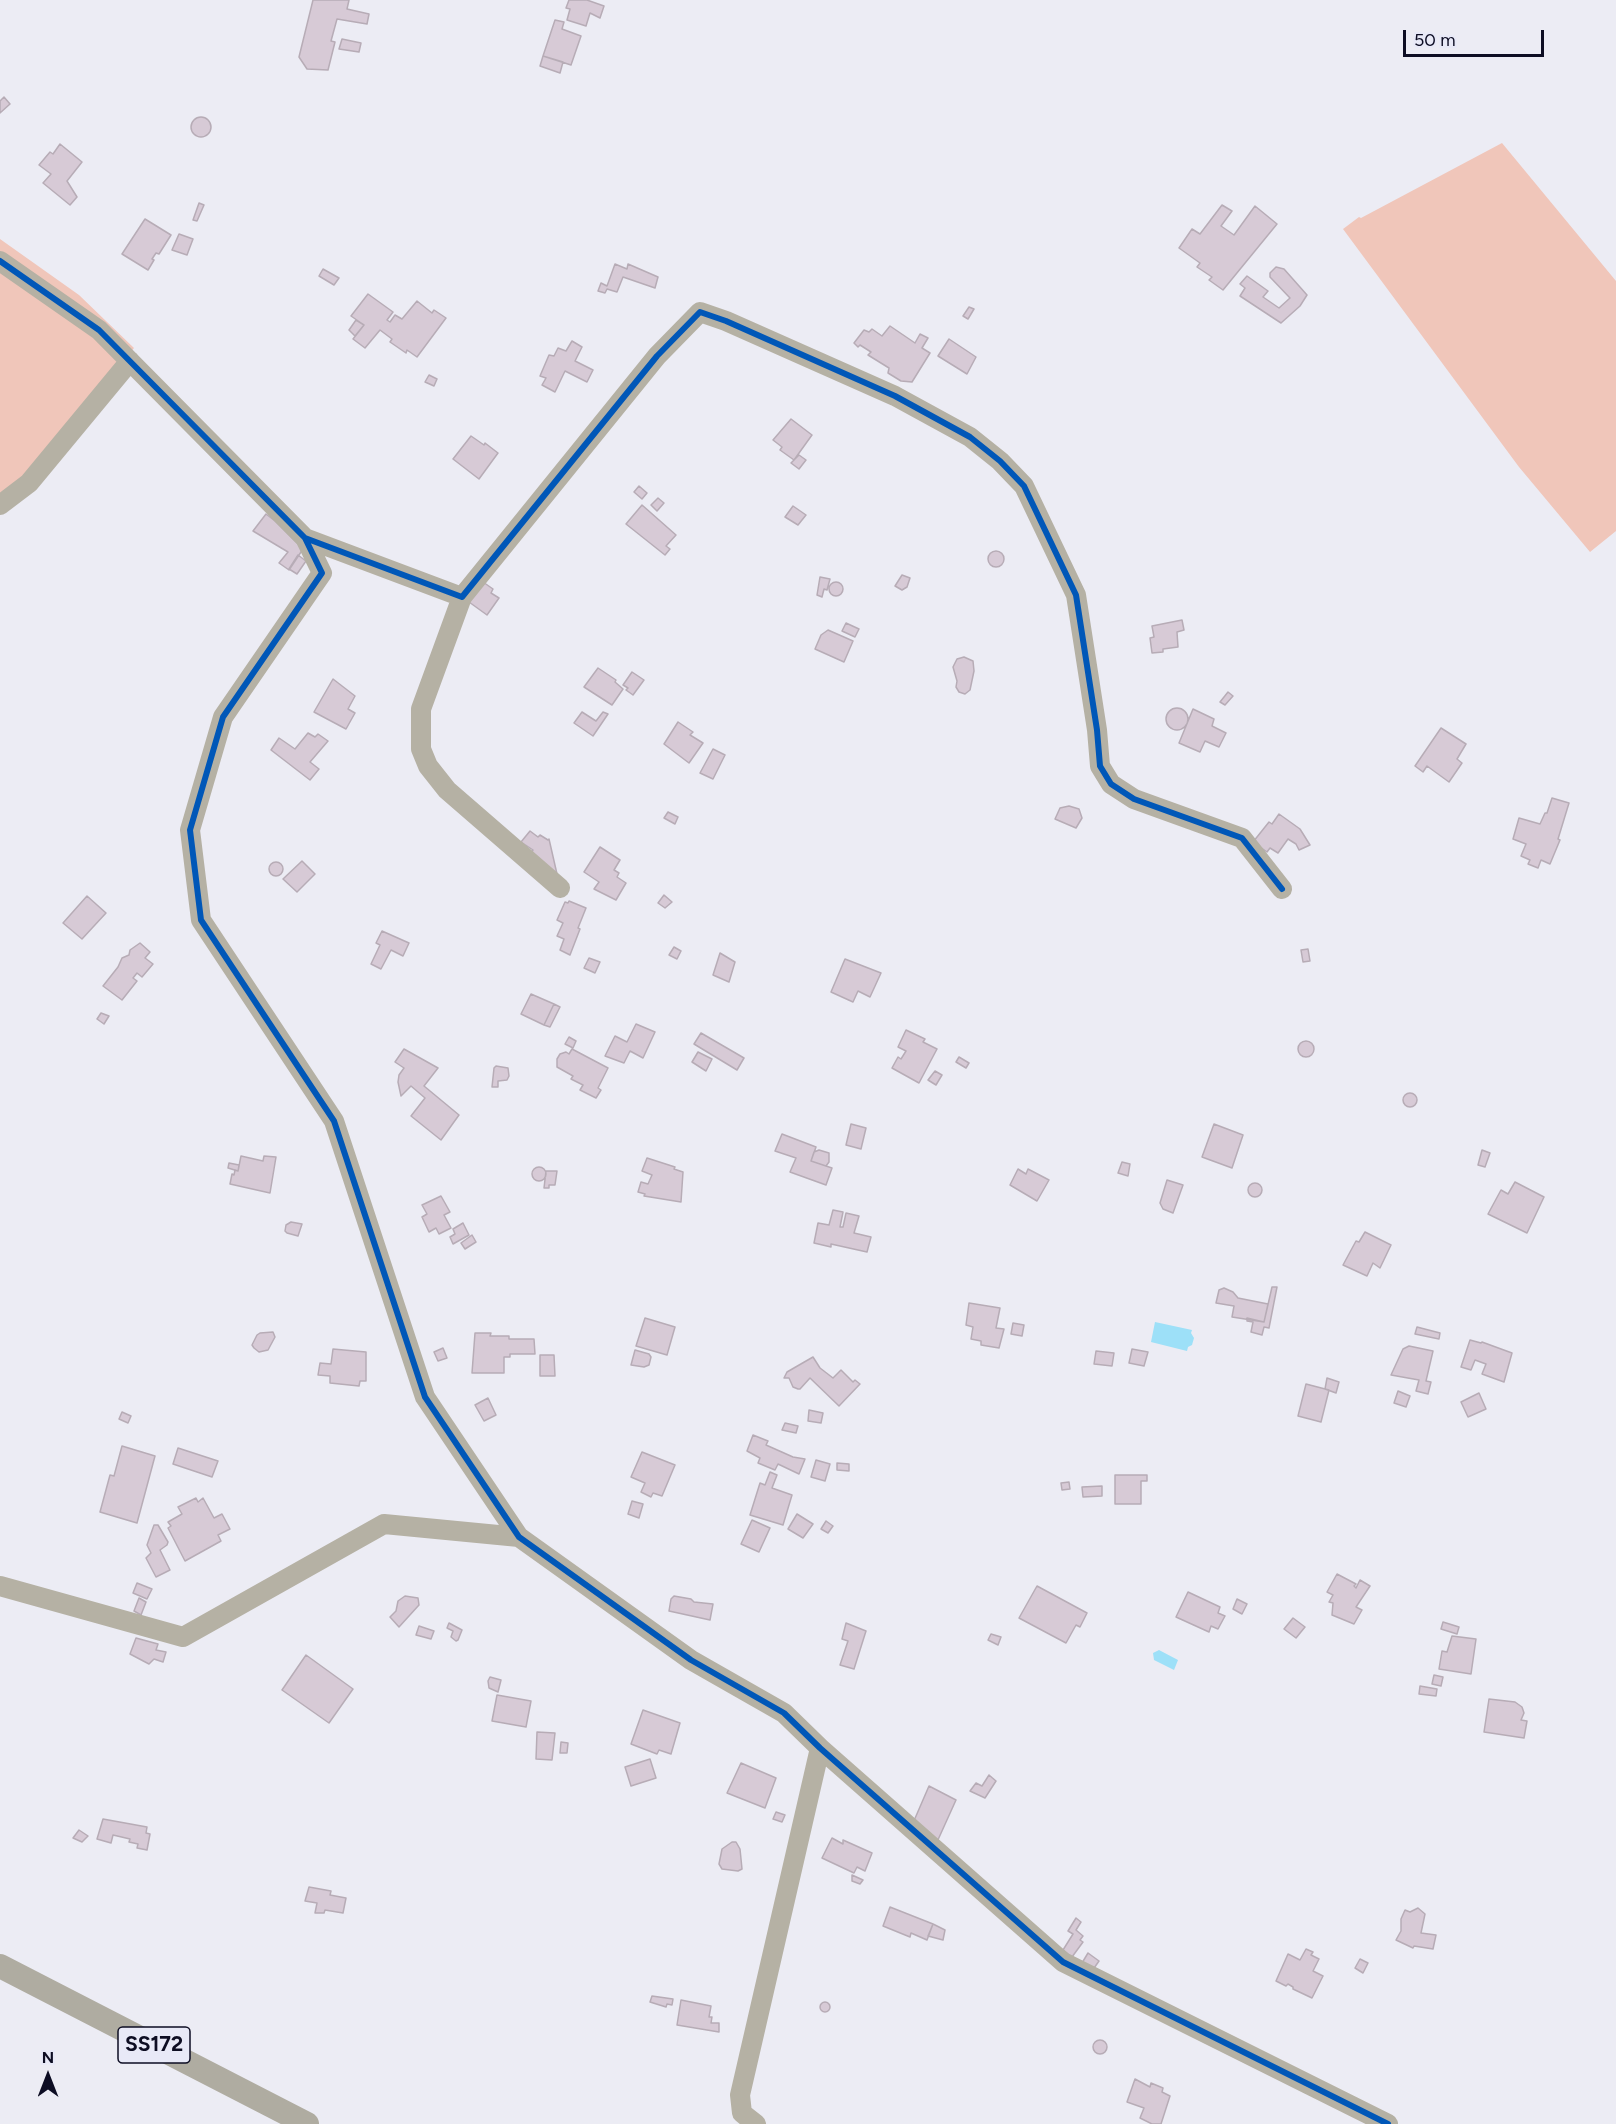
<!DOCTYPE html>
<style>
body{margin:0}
#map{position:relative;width:1616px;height:2124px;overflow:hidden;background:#ececf4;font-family:Figtree,sans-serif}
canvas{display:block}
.north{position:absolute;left:18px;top:2046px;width:60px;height:60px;-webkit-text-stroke:4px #e8e9f7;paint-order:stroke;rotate:0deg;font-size:16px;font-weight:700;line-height:24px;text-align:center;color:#0d0d23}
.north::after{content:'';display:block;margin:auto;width:21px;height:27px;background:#0d0d23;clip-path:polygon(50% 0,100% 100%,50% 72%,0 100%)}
.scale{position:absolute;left:1403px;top:30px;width:141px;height:27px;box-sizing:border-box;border:3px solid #0d0d23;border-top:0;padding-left:8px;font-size:18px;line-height:21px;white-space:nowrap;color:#0d0d23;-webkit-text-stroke:4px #e8e9f7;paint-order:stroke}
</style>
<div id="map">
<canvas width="1616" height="2124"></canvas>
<div class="north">N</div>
<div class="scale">50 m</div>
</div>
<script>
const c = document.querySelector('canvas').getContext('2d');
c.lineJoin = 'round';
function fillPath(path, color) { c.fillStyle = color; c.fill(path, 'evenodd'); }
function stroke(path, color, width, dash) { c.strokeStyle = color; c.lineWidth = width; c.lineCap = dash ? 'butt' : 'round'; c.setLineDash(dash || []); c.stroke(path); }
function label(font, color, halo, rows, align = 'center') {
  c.font = font + ' Figtree,sans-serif'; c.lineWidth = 6; c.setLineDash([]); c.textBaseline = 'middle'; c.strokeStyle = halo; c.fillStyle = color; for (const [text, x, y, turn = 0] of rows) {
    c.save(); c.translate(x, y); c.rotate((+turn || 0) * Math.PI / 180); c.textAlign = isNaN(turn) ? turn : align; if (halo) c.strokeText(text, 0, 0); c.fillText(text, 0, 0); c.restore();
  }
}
fillPath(new Path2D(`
 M1502,143L1616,281V531L1590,552L1519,467L1343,229L1359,217L1361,218Z
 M0,239L79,295L134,348L25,474L0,498Z`), '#f0c6ba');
fillPath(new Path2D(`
 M1155,1322L1192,1330L1191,1333L1194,1338L1192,1345L1188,1347L1187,1351L1151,1342Z
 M1159,1650L1178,1660L1174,1670L1154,1660L1153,1653Z`), '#9de0f8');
const building = new Path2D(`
 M313,0H349L347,9L369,14L367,24L337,19L331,41L335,42L328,70L307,69L299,57Z
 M569,0H587L604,6L600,18L590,13L586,26L567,20L570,9L566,8Z
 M555,20L564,22L562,29L581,36L571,65L543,56Z
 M342,39L361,43L359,52L339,49Z
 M543,56L563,62L560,73L540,66Z
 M4,97L10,104L0,113V101Z
 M191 127a10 10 0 1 1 20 0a10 10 0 1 1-20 0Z
 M60,144L82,162L67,181L77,197L70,205L43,183L51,174L39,165L50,152L53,154Z
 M199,203L204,205L197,221L193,220Z
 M1222,205L1232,211L1221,226L1234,235L1255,206L1277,224L1223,290L1209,280L1212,277L1197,267L1200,263L1179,248L1192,229L1200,234Z
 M145,219L171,235L159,254L156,253L152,259L154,260L148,270L122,254Z
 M179,234L193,239L187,255L172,250Z
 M615,264L627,269L628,264L658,277L655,288L623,277L617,292L607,289L605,293L598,291L601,283L607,286Z
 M1276,267L1284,269L1307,295L1300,306L1281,323L1240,296L1245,288L1240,284L1247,276L1268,291L1263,297L1279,308L1290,298L1270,277V273Z
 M323,269L339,278L334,285L319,276Z
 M368,294L393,312L387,320L390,322L395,315L402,319L417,301L432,313L434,310L446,318L417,357L407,350L406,353L390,342L392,339L380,330L365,348L353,339L364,325L351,316Z
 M969,307L974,309L968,319L963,316Z
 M356,320L364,325L355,336L349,330Z
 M890,326L915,343L920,334L928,338L922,348L930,353L912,382L901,381L888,373L889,368L868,355L871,352L860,345L858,347L854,343L864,330L869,332L872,329L882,336Z
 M949,339L976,357L967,374L938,356Z
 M572,341L582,347L575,361L593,370L587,382L565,371L555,392L542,385L546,378L540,376L549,355L554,356L558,348L566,351Z
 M429,375L437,379L434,386L425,382Z
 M791,419L812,435L794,460L780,450L782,447L773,440Z
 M471,436L484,445L485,443L498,453L479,479L453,459Z
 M799,455L806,460L799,469L791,463Z
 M639,486L647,493L642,499L634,492Z
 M658,498L664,503L657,511L651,505Z
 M642,505L676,535L666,546L670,549L665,555L626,524Z
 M793,506L806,515L798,525L785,517Z
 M266,514L275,521L303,549L289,570L279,563L288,552L253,531Z
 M988 559a8 8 0 1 1 16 0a8 8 0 1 1-16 0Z
 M298,555L306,561L297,574L289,569Z
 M902,575L910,578L907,587L902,590L895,586Z
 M820,577L830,579L827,590L824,589L822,597L817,595Z
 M483,582L493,589L491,593L499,598L487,615L469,602Z
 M829 589a7 7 0 1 1 14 0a7 7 0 1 1-14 0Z
 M1182,620L1184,630L1177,632L1178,647L1163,649V652L1152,653L1150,638L1154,637L1152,626Z
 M846,623L859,629L855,637L842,631Z
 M828,630L853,641L844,662L815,649L821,635Z
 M964,657L973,661L974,671L970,690L965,694L959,692L956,687L957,681L953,667L957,659Z
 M598,668L616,680L615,682L623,689L612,705L584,687Z
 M632,672L644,680L633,695L626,690L628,688L623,685Z
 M333,679L355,696L348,709L355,713L346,729L314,712Z
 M1228,692L1233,696L1225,705L1220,702Z
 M1166 719a11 11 0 1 1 22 0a11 11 0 1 1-22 0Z
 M1193,709L1214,719L1212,726L1226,733L1219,747L1205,741L1200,752L1179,743Z
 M582,712L596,721L603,712L608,714L593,736L574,723Z
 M678,722L693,732L690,735L703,743L689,763L664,744Z
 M1441,728L1466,744L1457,759L1462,763L1449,782L1427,766L1423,772L1415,766Z
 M308,733L315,737L318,734L328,741L310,762L319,769L310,780L271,750L279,738L295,749Z
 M713,749L725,755L713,779L700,773Z
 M1552,798L1569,803L1558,839L1560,840L1550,864L1541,860L1538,868L1528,864L1530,860L1521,856L1526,844L1513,839L1519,818L1540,824L1545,813H1547Z
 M1069,806L1079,809L1082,818L1076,828L1055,819L1060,808Z
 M668,812L678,817L675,824L664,818Z
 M1279,814L1300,829L1310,845L1299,850L1296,844L1288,839L1278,853L1270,848L1267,852L1253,842L1269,822L1272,824Z
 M530,831L538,837L540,835L548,840L549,839L557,874L531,853L533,850L521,842Z
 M600,847L620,860L614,870L619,873L617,877L626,883L616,900L594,889L599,882L584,872Z
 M302,861L315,874L297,892L283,879Z
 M269 869a7 7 0 1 1 14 0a7 7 0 1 1-14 0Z
 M664,895L672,902L665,908L658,903Z
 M87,896L106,913L82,939L63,923Z
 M569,901L586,908L578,928L580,929L570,955L560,950L564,939L557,936L563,923L557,920L565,902L568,903Z
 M382,931L409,943L403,956L391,950L381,969L371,964L380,945L376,943Z
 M140,943L150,952L145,958L153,964L142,977L137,973L133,978L137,981L122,1000L103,986L118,967L122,958L129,955L130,950Z
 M674,947L681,951L677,959L669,955Z
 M1308,949L1310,961L1303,962L1301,950Z
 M720,953L735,962L729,982L713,975Z
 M589,958L600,962L595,973L584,968Z
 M845,959L881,973L870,997L858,991L853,1002L831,992Z
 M531,994L554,1004L544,1025L521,1014Z
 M554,1004L560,1007L550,1027L544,1025Z
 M101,1013L109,1016L104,1024L97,1019Z
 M636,1024L655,1032L643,1058L630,1051L624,1063L605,1056L615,1036L627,1042Z
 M906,1030L925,1039L923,1042L937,1049L919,1083L892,1068L898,1057L901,1059L906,1051L898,1047Z
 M701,1033L744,1058L737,1070L694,1044Z
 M569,1037L576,1041L573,1048L565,1044Z
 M1298 1049a8 8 0 1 1 16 0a8 8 0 1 1-16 0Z
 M404,1049L438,1068L424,1086L459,1115L441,1140L411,1116L425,1098L411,1086L401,1096L398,1082L399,1075L404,1068L395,1062Z
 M572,1049L608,1068L598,1088L601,1090L596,1098L580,1090L583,1085L571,1079L573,1076L557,1067V1059L560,1054L566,1052L569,1054Z
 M698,1052L712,1059L706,1071L692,1062Z
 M959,1057L969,1063L966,1068L956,1062Z
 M496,1066L508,1068L509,1076L507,1080L498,1081V1087H492L494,1068Z
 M935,1071L942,1075L936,1085L928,1080Z
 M1403 1100a7 7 0 1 1 14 0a7 7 0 1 1-14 0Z
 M851,1124L866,1128L861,1149L846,1145Z
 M1214,1124L1243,1135L1232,1168L1202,1157Z
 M782,1134L816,1147L811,1161L832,1168L826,1185L790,1172L796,1158L775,1151Z
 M819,1150L829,1153V1162L826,1166L811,1161L814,1152Z
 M1482,1150L1490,1153L1485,1167L1478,1165Z
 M241,1156L263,1161L264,1156L276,1157L270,1193L230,1184L232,1174L234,1175L235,1170L238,1171Z
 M647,1158L675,1167L674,1169L683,1172L681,1202L644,1196L645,1194L638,1192L641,1182L648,1184L652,1175L642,1171Z
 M1122,1162L1130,1164L1128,1176L1118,1173Z
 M229,1163L239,1165L238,1171L228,1168Z
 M532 1174a7 7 0 1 1 14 0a7 7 0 1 1-14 0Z
 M1018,1169L1026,1174L1028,1169L1049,1180L1037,1201L1010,1185Z
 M546,1171H557L555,1185H549V1188H544Z
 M1167,1180L1183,1185L1173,1213L1163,1209L1160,1203Z
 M1515,1182L1544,1197L1527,1233L1488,1214L1501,1190L1508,1194Z
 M1248 1190a7 7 0 1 1 14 0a7 7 0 1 1-14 0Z
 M441,1196L450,1212L444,1215L451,1228L439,1234L436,1228L429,1232L422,1217L427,1214L422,1205Z
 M833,1210L843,1212L840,1227H843L846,1213L859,1216L854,1233L871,1237L867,1252L831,1244V1247L814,1243L818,1223L829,1225Z
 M291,1222L302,1224L298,1236L287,1233L285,1231L286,1225Z
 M463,1223L469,1235L453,1244L450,1237L455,1234L453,1229Z
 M1365,1232L1391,1245L1380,1268L1373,1263L1367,1276L1343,1265L1356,1241L1359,1242Z
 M472,1235L476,1242L465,1249L461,1243Z
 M1272,1287H1277L1269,1328L1264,1327L1262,1335L1251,1332L1253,1322L1247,1321V1318L1264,1322Z
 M1224,1288L1233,1292L1238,1298L1268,1304L1264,1322L1232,1317L1234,1306L1216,1303L1219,1290Z
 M969,1303L1000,1308L996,1328L1004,1329L999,1348L981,1345V1341L971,1339L973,1327L966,1325Z
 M645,1318L675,1327L667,1355L636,1346Z
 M1013,1323L1024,1325L1022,1336L1011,1334Z
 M1417,1327L1440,1333L1439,1339L1415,1334Z
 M273,1332L275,1337L268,1350L259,1352L254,1348L252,1345L257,1335L260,1333Z
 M475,1333H491L490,1336H509V1339H534L535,1354H510V1357H504V1373H472Z
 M1470,1340L1481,1343L1482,1342L1512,1353L1504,1382L1482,1374L1486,1364L1475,1360L1471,1370L1461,1367Z
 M1409,1346L1433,1351L1426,1381L1431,1382L1428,1394L1416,1391L1419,1380L1391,1375L1403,1349Z
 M443,1348L447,1358L438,1361L434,1352Z
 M333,1349L366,1352V1381H360L359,1386L330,1383V1376L318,1375L320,1363L331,1364Z
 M1132,1349L1148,1352L1144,1366L1129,1363Z
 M635,1350L649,1354L651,1357L649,1365L644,1367L631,1365Z
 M1096,1351L1114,1353L1112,1366L1094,1364Z
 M540,1355H554L555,1376H540Z
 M813,1357L820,1368L833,1378L841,1370L853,1382L855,1380L860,1384L839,1406L810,1378L800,1389H798L793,1387L789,1378H784L787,1372Z
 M1327,1378L1339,1382L1336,1393L1325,1389Z
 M1306,1384L1329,1390L1321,1422L1298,1416Z
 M1398,1391L1410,1396L1406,1407L1394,1403Z
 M1479,1393L1486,1409L1468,1417L1461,1402Z
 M488,1398L496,1415L484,1421L475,1405Z
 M809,1410L823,1413L821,1423L808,1421Z
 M122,1412L131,1416L128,1423L119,1419Z
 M785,1423L798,1426L796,1433L782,1430Z
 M753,1435L768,1441L766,1445L793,1457L805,1459L799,1474L778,1464L775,1470L758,1463L760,1458L747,1451Z
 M122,1446L155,1456L137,1523L100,1512L110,1475L114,1476Z
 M178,1448L218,1461L212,1477L173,1464Z
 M642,1452L675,1465L662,1496L653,1493L651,1497L641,1492L645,1483L631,1477Z
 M816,1460L830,1464L825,1481L811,1477Z
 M837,1463L849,1464V1471L837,1470Z
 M770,1472L777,1475L772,1488L792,1495L783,1525L750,1515L760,1483L765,1485Z
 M1115,1475H1147V1481H1141V1504H1115Z
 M1069,1482L1070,1489L1062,1490L1061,1483Z
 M1102,1486V1496L1083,1497L1082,1487Z
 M196,1498L198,1502L203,1498L214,1518L222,1514L230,1529L218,1535L221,1541L185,1561L168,1528L171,1526L168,1522L182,1514L178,1507Z
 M632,1501L643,1504L639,1518L628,1514Z
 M797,1514L813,1524L803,1538L788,1529Z
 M752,1520L770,1528L759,1552L741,1544Z
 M826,1521L833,1526L828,1533L821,1529Z
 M154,1525H158L168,1542L167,1545L160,1550L170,1570L156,1577L146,1558L151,1553L147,1545Z
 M1337,1574L1356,1584L1354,1586L1356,1588L1360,1580L1370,1586L1356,1607L1362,1610L1354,1624L1332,1615L1333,1603L1329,1602L1333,1595L1327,1592Z
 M137,1583L152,1589L147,1599L133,1593Z
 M1037,1586L1087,1613L1080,1627L1076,1625L1066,1643L1019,1618Z
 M1188,1592L1220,1607L1218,1613L1225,1616L1218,1629L1211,1626L1209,1632L1176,1617Z
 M405,1596L418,1598L419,1605L399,1627L390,1617L396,1611L398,1601Z
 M674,1596L691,1599L694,1602L713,1604L710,1620L669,1611L671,1599Z
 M139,1598L146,1602L141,1615L134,1611Z
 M1237,1599L1247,1604L1242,1614L1233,1609Z
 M1293,1618L1305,1627L1296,1638L1284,1629Z
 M1443,1622L1459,1627L1457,1634L1441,1629Z
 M449,1623L462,1630L458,1640L456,1641L451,1637L453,1631L447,1628Z
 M846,1623L866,1631L854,1669L840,1665L848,1641L842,1639Z
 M419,1626L434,1631L431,1639L416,1635Z
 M991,1634L1001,1637L998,1645L988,1640Z
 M1452,1636L1476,1639L1471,1674L1439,1669L1442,1651L1447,1652Z
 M136,1638L158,1644L156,1650L166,1652L163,1662L154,1659L149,1664L130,1654Z
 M306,1655L353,1689L329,1723L282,1690Z
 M1434,1675L1443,1677L1441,1686L1432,1684Z
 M490,1677L501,1680L498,1692L489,1688L488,1681Z
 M1420,1686L1437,1689L1436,1696L1419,1694Z
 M497,1695L531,1701L526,1727L492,1721Z
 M1489,1699L1515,1702L1522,1707L1524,1713L1521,1720L1527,1721L1524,1738L1484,1732Z
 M643,1710L680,1723L671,1754L659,1750L657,1754L631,1744Z
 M537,1732L555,1733L552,1760L536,1759Z
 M561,1742L568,1743L567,1753H560Z
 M650,1759L656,1778L631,1786L625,1767Z
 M741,1763L776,1778L765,1808L727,1793Z
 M989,1775L996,1781L985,1798L970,1791L976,1783L982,1786Z
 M929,1786L956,1800L937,1842L913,1823Z
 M776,1812L785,1815L782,1822L773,1819Z
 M103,1819L147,1827L146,1833L150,1834L147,1850L137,1848L138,1844L129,1842L130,1839L113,1835L111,1843L97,1839Z
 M79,1830L88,1836L82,1842L73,1838Z
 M832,1838L843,1844V1840L872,1853L865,1871L857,1867L854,1873L822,1858Z
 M732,1842H736L740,1849L742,1869L738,1871L722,1869L719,1864L722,1849Z
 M852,1875L863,1880L860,1884L852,1881Z
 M309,1887L331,1891L330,1895L346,1898L343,1913L325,1910L324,1913H315L317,1903L305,1901Z
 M890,1907L933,1924L927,1940L911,1933L910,1937L883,1926Z
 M1418,1908L1425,1914L1421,1933L1436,1935L1433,1949L1414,1946L1413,1948L1396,1940L1401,1931V1919L1405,1910L1410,1912Z
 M1076,1918L1081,1922L1076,1930L1083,1936L1080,1940L1083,1942L1072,1957L1063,1950L1073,1934L1068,1931Z
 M933,1924L945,1930L943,1940L928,1936Z
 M1306,1949L1313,1952L1311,1955L1319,1959L1313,1971L1323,1976L1312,1998L1293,1989V1987L1288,1984L1286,1986L1276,1981L1288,1954L1300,1960Z
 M1088,1953L1099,1961L1092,1971L1082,1963Z
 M1360,1959L1368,1963L1363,1973L1355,1968Z
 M652,1996L673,1999L672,2005L667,2004L666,2007L650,2002Z
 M681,2000L711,2006L709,2017H712L711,2023H719V2032L677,2025Z
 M820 2007a5 5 0 1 1 10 0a5 5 0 1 1-10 0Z
 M1093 2047a7 7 0 1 1 14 0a7 7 0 1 1-14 0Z
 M1135,2079L1150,2087L1151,2083L1163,2088L1162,2092L1170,2096L1161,2124H1152L1140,2118L1144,2108L1127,2102Z`);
fillPath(building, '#d7cad6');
stroke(building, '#b7acb6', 1.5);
stroke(new Path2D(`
 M0,261L99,330L305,538L322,573L223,717L190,830L201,920L334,1121L425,1397L519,1537L691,1660L784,1713L820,1748L1063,1962L1388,2124
 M0,505L29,483L130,361
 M305,538L462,597L657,356L700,312L726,321L895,396L970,437L1000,461L1024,486L1076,595L1097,730L1100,766L1111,784L1134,799L1242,838L1282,889
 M462,597L421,709V749L428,766L447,790L560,888
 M0,1586L183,1637L384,1524L519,1537
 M756,2124L742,2113L740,2095L820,1748`), '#b5b1a4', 20);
stroke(new Path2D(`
 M0,1966L307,2124`), '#afaca1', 24);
stroke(new Path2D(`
 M0,261L99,330L305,538L322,573L223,717L190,830L201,920L334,1121L425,1397L519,1537L691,1660L784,1713L820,1748L1063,1962L1388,2124
 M305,538L462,597L657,356L700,312L726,321L895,396L970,437L1000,461L1024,486L1076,595L1097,730L1100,766L1111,784L1134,799L1242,838L1282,889`), '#0057b8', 6);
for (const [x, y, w] of [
 [154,2045,72]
]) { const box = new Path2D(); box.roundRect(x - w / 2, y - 18, w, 36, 4.5); c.fillStyle = '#e8e9f7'; c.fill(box); stroke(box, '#0d0d23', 1.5); }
label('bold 21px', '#0d0d23', null, [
 ["SS172",154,2045]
]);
</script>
